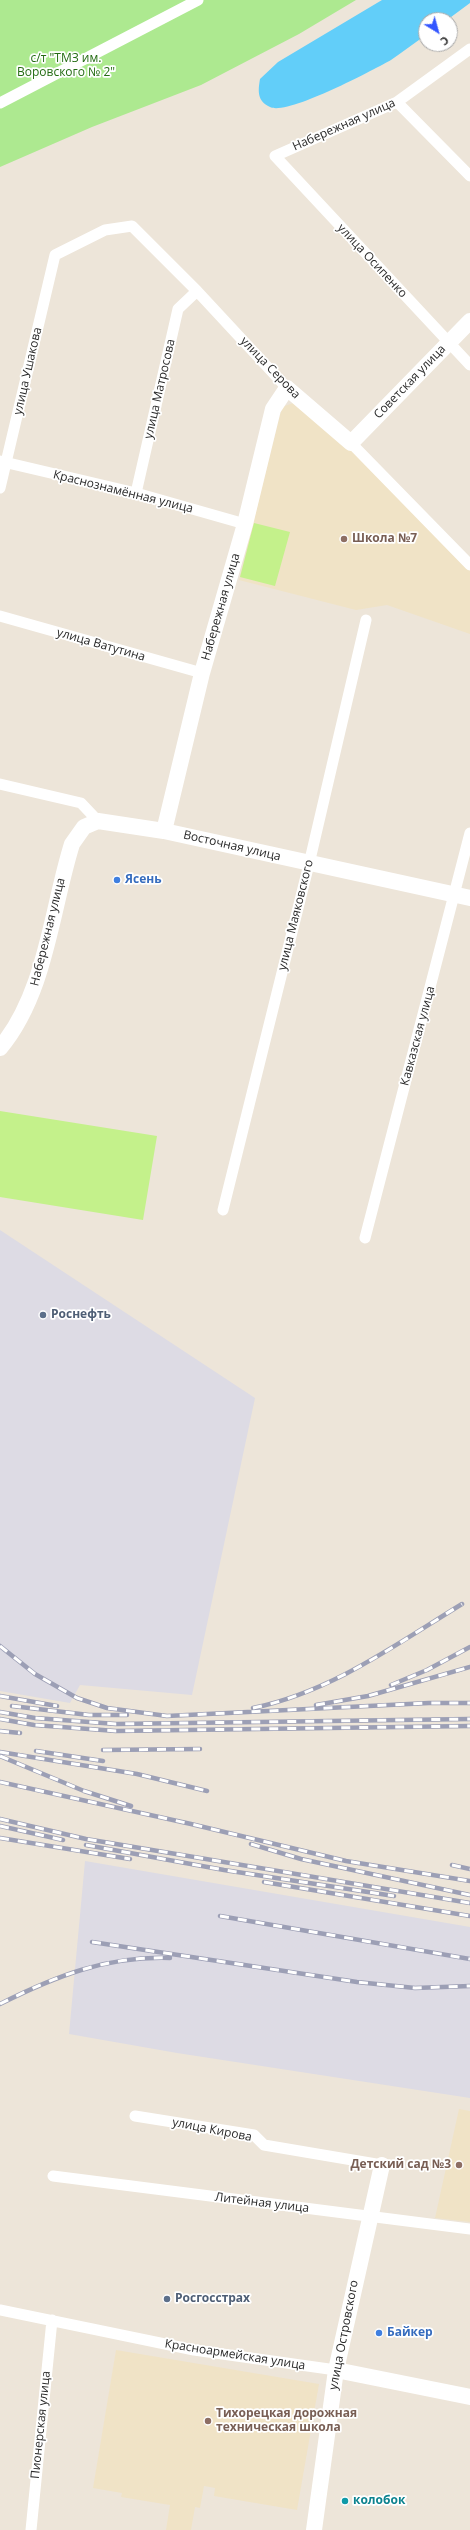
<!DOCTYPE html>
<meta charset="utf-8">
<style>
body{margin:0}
#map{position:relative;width:470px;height:2530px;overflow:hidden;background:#ede5d9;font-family:"Open Sans",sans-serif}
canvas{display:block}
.north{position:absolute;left:418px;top:12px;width:40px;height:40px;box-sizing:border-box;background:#fff;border:1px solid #a9a9a9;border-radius:50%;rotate:143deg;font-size:11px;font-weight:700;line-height:16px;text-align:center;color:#292929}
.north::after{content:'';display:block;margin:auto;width:14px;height:18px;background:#3456ff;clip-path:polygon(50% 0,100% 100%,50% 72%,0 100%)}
</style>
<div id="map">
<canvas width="470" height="2530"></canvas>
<div class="north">С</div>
</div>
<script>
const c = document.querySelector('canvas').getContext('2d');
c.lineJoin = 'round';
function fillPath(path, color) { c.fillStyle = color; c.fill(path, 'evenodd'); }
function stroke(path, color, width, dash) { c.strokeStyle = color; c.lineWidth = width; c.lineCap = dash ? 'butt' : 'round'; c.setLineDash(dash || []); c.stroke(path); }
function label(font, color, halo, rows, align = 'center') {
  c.font = font + ' "Open Sans",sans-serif'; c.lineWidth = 3.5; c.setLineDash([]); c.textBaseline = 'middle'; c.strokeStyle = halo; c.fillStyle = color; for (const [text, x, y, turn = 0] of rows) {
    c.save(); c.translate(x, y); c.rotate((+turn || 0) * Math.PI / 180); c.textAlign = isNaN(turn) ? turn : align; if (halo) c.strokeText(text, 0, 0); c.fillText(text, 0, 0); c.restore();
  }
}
fillPath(new Path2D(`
 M0,1230L255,1398L192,1695L80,1685L70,1703L0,1691Z
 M85,1861L470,1927V2098L177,2053L69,2034Z`), '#dddbe4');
fillPath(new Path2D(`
 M296,402L353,452L470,569V634L387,605L356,610L239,580L282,407Z
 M459,2109L470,2111V2222L435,2218Z
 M116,2350L319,2384L297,2510L214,2496L215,2488L204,2486L200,2508L195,2507L191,2530H166L170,2505L121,2497L122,2493L93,2488Z`), '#f0e3c6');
fillPath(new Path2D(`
 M0,0H356L299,34L201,85L92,127L0,167Z`), '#ade990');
fillPath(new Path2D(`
 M254,523L290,532L275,586L240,577Z
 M0,1111L157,1136L143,1220L0,1197Z`), '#c4f18b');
fillPath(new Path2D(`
 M382,0H470V3L447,20H426V35C414,43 403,52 391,60C373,70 287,116 270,107C257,101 258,91 260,79L278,62Z`), '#62cef9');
stroke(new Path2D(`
 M470,49L397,102L275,156L470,365
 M397,102L470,176
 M0,103L198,0
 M351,443L470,565
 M0,461L136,493L245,524
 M0,488L55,255L105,230L132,226L197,291L287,388
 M136,493L178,309L197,291
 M0,616L202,673
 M0,784L81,803L98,821
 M223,1210L309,864L366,620
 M365,1238L470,833
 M135,2116L254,2135L264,2145L382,2165
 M53,2176L470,2229
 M0,2310L194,2350L336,2370
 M31,2530L52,2320`), '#fff', 11);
stroke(new Path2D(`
 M164,831L202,673L245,524L273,409L287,388L351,443L470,321
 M0,1048C46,993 51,911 72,844L84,827L98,821L164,831L470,898
 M336,2370L470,2397
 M314,2530L336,2370L382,2165`), '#fff', 16);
const rail = new Path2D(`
 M0,1646L35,1674L77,1698L107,1708L167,1716L429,1703H470
 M391,1685L427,1670L470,1647
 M0,1696L57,1706
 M316,1705L368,1696L470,1667
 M12,1706L89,1715H127
 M253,1708C331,1692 395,1645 462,1604
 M0,1712L35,1718L116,1724L470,1719
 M0,1719L34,1725L116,1731L470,1726
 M0,1731L20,1733
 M103,1750L200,1749
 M36,1751L103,1761
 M0,1752L137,1774L207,1791
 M0,1756L84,1791L131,1806
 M0,1782L191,1824L346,1861L470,1881
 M0,1819L86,1839L470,1903
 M0,1826L63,1840
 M0,1838L130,1859
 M251,1844L301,1859L470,1895
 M86,1845L224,1870L394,1896
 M452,1865L470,1869
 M264,1882L470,1916
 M220,1916L470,1959
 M92,1942L357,1982L415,1988L470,1986
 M0,2004C56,1976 106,1956 170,1958`);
stroke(rail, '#9c9fb5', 4.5);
stroke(rail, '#fff', 3, [9]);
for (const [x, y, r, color] of [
 [344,539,4,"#8d6e63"],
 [117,880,4,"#3f7fe0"],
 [43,1315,4,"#5c6f8a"],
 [459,2165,4,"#8d6e63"],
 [167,2299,4,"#5c6f8a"],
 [379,2333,4,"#3f7fe0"],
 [208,2421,4,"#8d6e63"],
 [345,2501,4,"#0f9aa8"]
]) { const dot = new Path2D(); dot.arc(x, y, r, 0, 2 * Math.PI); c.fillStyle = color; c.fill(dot); stroke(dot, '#fff', 1.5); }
label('12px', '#246c13', '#fff', [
 ["с/т \"ТМЗ им.",66,59],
 ["Воровского № 2\"",66,73]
]);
label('12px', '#292929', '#fff', [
 ["Набережная улица",344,125,-24],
 ["улица Осипенко",372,261,47],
 ["улица Серова",270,368,46],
 ["улица Ушакова",28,371,-77],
 ["Советская улица",410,382,-46],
 ["улица Матросова",160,389,-77],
 ["Краснознамённая улица",123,492,14],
 ["Набережная улица",221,607,-74],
 ["улица Ватутина",101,645,16],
 ["Восточная улица",232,846,13],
 ["улица Маяковского",296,915,-76],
 ["Набережная улица",48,932,-76],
 ["Кавказская улица",418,1036,-75],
 ["улица Кирова",212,2130,11],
 ["Литейная улица",262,2203,7],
 ["улица Островского",344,2335,-79],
 ["Красноармейская улица",235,2355,9],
 ["Пионерская улица",41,2425,-84]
]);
label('bold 12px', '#785e54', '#fff', [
 ["Школа №7",352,539],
 ["Детский сад №3",451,2165,"right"],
 ["Тихорецкая дорожная",216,2414],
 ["техническая школа",216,2428]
], 'left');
label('bold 12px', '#366cbe', '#fff', [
 ["Ясень",125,880],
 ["Байкер",387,2333]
], 'left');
label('bold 12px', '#4e5e75', '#fff', [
 ["Роснефть",51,1315],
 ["Росгосстрах",175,2299]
], 'left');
label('bold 12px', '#0d838f', '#fff', [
 ["колобок",353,2501]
], 'left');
</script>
